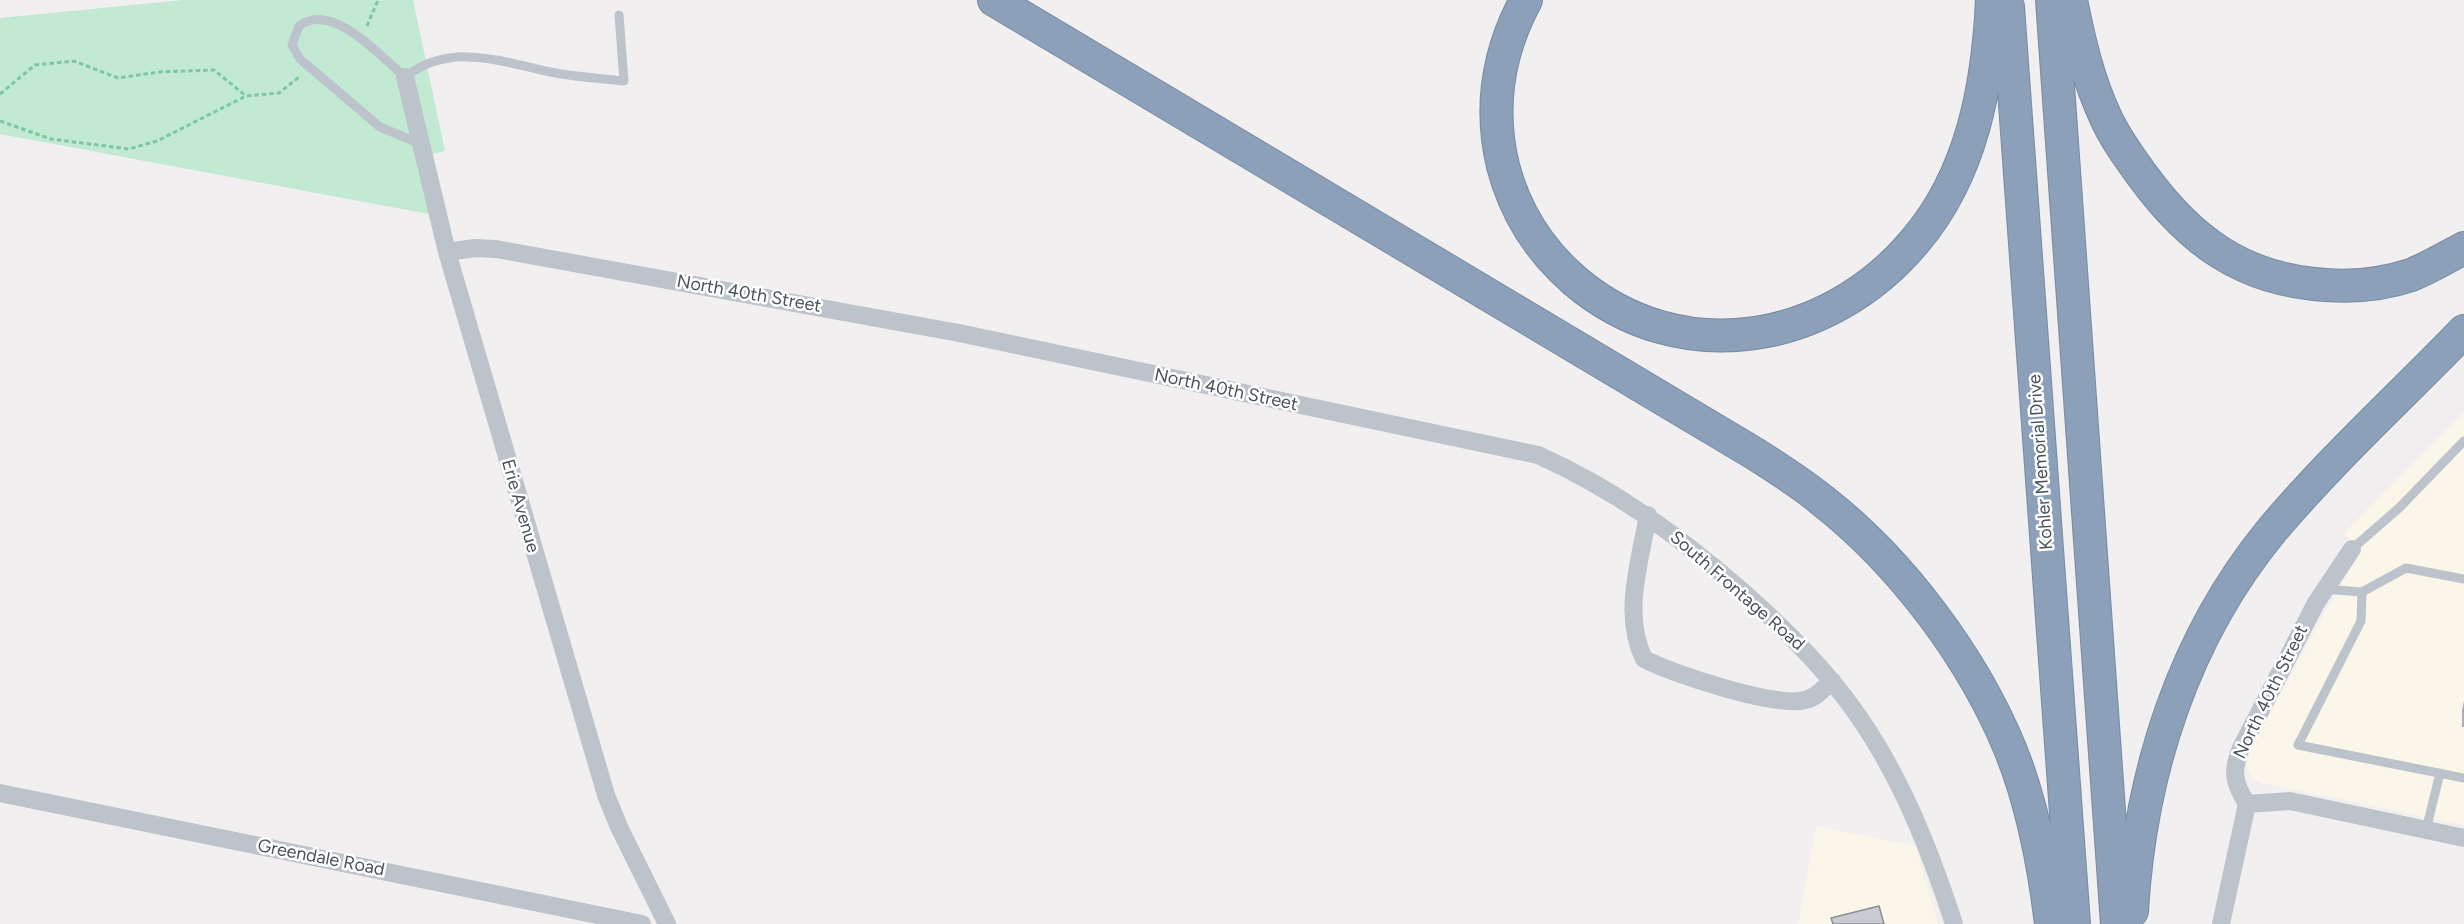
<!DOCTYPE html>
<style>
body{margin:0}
canvas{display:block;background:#f1efef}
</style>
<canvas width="2464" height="924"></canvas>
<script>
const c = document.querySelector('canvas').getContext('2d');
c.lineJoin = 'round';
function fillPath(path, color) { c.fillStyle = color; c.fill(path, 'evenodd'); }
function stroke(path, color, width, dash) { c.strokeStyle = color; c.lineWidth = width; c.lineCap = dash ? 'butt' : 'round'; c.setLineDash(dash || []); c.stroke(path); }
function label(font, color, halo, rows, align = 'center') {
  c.font = font + ' Figtree,sans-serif'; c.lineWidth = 5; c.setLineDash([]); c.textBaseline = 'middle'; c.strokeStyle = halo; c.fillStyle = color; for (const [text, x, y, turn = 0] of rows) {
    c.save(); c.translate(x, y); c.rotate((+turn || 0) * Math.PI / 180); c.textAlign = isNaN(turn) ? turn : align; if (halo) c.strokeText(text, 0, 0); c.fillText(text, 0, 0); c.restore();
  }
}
fillPath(new Path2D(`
 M2464,412V825L2262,783L2251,777L2247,767L2248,757L2266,721L2325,612L2360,554L2344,533Z
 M1816,826L1916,846L1938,924H1798Z`), '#faf6ea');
fillPath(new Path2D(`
 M183,0H413L445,151L416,158L429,214L0,134V18Z`), '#c2ead3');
const motorway = new Path2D(`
 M994,0L1752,452C1776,467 1801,483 1823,501C1902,563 1973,658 2011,751C2033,806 2044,865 2051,924
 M1526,0C1498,52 1489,108 1503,166C1515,212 1539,250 1575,281C1681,371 1829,344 1915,241C1972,174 1988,86 1992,0
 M2052,0L2117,924
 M2071,0C2079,40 2088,80 2106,118C2115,138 2129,157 2142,175C2190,241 2243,280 2326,285C2354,287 2384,284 2411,275C2429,268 2447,257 2464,248
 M2008,7L2074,924
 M2132,911C2140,774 2183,638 2272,530C2331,460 2400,397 2464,331`);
stroke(motorway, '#778ba4', 34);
stroke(new Path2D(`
 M367,26L378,0
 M0,94L35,65L74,61L118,78L159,72L214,70L246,96
 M0,121L51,139L129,149L157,141L246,96L279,93L299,77`), '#7dc5a4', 3, [4.5, 3]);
stroke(new Path2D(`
 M421,144L380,127L300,59L292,45L299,26C332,0 382,58 405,77C450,42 500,61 550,72C574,77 599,78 624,81L619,15
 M2352,549L2399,508L2464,441
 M2324,589L2362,592L2406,568L2464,579
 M2362,592L2361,621L2298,745L2464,778
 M2426,830L2440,773`), '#bcc3ca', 9);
stroke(new Path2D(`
 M405,77L447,252L606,795L619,827L667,924
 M447,252L475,248L496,249L959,333L1538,455C1614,489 1679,536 1742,591C1783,627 1822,665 1854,710C1900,774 1930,850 1954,924
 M1648,515C1640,562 1622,614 1644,659C1673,674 1776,708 1805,700C1816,698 1824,688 1832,681
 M0,793L642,924
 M2247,804C2234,783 2231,772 2241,748L2316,603L2352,549
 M2247,804L2290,801L2464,838
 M2221,924L2247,804`), '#bcc3ca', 18);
stroke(motorway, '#8ca0b9', 32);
fillPath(new Path2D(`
 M2464,701V727H2462V710Z`), '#adafb4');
const building = new Path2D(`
 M1879,906L1884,924H1833L1831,918Z`);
fillPath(building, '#c9cbd1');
stroke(building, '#8d8e92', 1.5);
label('18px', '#49525b', '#fff', [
 ["North 40th Street",749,294,10],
 ["North 40th Street",1226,390,12],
 ["Kohler Memorial Drive",2041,462,-94],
 ["Erie Avenue",520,506,74],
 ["South Frontage Road",1737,591,41],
 ["North 40th Street",2271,692,-64],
 ["Greendale Road",321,858,11]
]);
</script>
